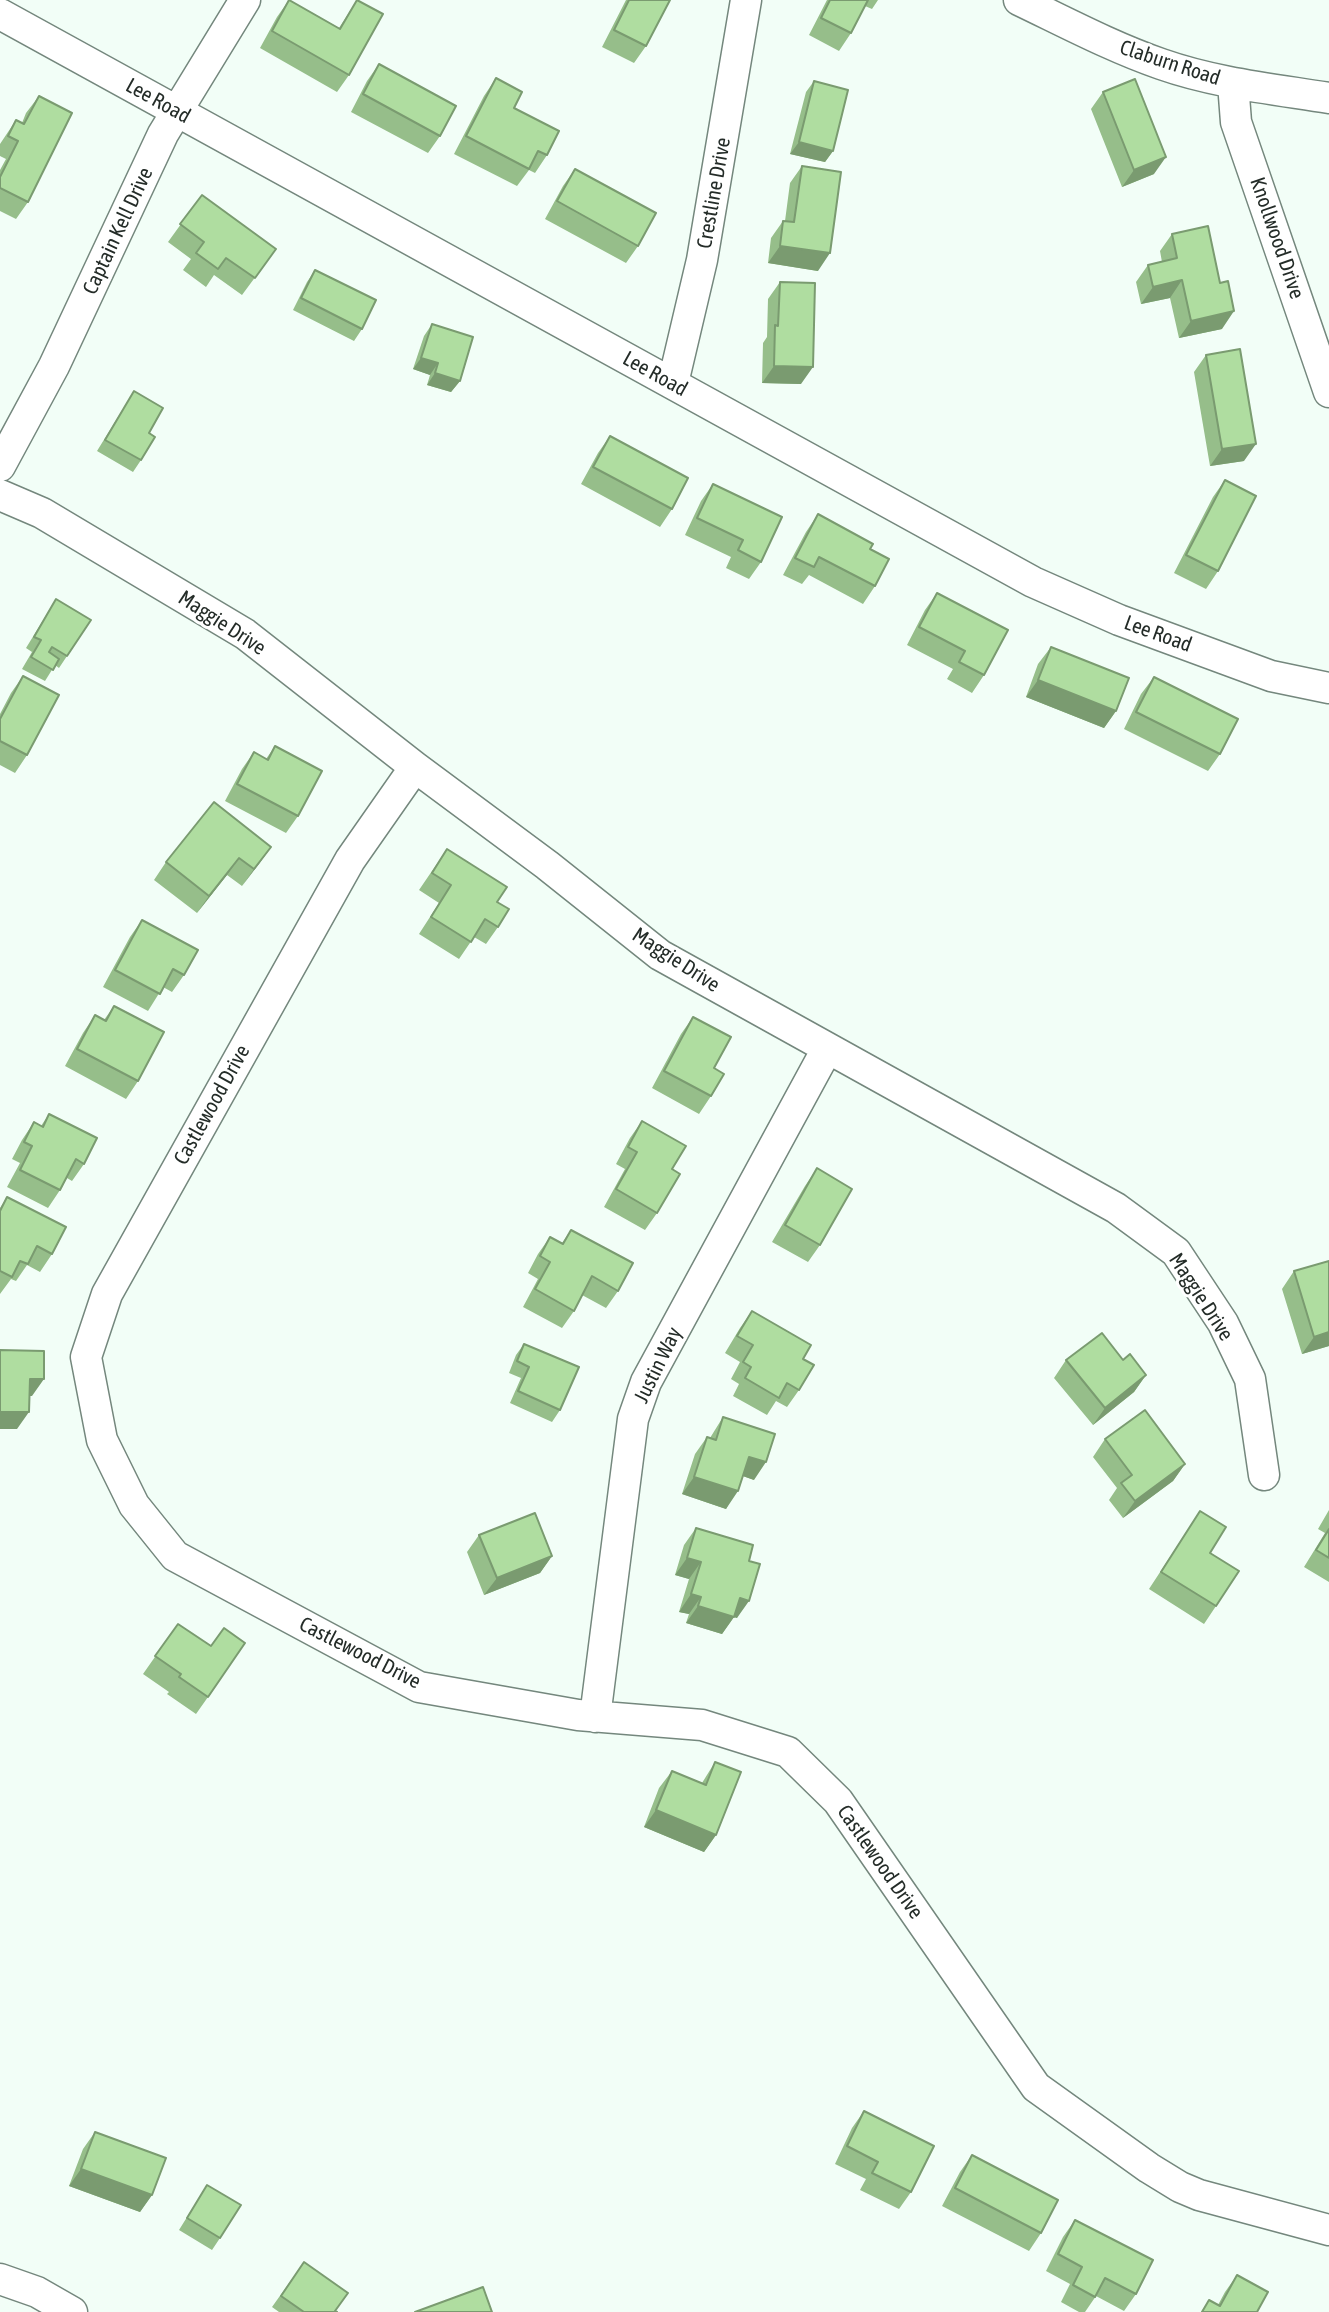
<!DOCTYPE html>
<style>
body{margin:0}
canvas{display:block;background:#f2fef7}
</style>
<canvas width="1329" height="2312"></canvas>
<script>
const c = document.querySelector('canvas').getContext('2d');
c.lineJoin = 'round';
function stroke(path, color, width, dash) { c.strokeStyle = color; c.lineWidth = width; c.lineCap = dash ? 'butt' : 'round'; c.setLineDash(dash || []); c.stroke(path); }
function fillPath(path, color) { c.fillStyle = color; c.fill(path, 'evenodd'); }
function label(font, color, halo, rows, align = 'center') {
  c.font = font + ' "Asap Condensed",sans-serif'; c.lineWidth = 6; c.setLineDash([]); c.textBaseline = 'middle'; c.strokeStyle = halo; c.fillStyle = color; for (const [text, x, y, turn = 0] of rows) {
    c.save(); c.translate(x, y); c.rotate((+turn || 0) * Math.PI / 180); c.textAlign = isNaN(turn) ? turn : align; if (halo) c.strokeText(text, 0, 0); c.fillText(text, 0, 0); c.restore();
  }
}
const street = new Path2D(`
 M1019,0C1065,22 1112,47 1161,64C1215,83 1273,89 1329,98
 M0,14L1033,582L1119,620L1271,676L1329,688
 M1233,83L1236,122L1329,392
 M673,383L702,260L746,0
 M0,466L54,366L163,134L245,0
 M0,495L42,513L245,634L415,767L547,865L660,955L1116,1208L1176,1252L1223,1323L1250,1379L1264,1475
 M415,767L350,860L107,1294L86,1357L102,1440L134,1505L175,1556L419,1687L578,1715L702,1725L788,1752L838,1801L1036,2087L1149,2168L1180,2187L1199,2195L1329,2230
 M595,1717L633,1419L646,1382L827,1049
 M0,2279L37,2292L72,2312`);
stroke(street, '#74877d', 33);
stroke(street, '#fff', 30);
fillPath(new Path2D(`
 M289,0L339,28L357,0L349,75L337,92L260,48L277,17Z
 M626,0H670L646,46L634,63L602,47Z
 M827,0H878L872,9L865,6L851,33L839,51L809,35Z
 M379,64L440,136L428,153L351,112L367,81Z
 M496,78L514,108L547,155L535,173L529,170L517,186L454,154L484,96Z
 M814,81L833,151L825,162L790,154L806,92Z
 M1103,92L1154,174L1122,187L1091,109Z
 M39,96L28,202L16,219L0,211V170L6,159L0,156V144L16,120L22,123L26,113Z
 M802,166L818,271L768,263L771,238L783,221H785L790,183Z
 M575,169L638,246L626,263L545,219L563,186Z
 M202,195L276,249L242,295L214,275L206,287L183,270L191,259L168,242Z
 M1172,234L1222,329L1179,338L1170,298L1141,304L1136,282L1148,265L1162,262L1160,251Z
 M315,270L362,329L354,341L293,310L307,282Z
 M780,282L801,384L762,383L763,343L767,337L768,299Z
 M432,324L460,381L451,392L427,385L430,375L413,369L424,336Z
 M1206,355L1244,461L1210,466L1194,372Z
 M134,391L149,433L141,460L133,472L97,451Z
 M610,436L672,509L660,527L581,484L598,453Z
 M1225,480L1218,571L1206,589L1174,573L1213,497Z
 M713,484L761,562L749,579L726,568L731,557L685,535L701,501Z
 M818,514L870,549L875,586L863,604L809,575L802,584L783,575L806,532Z
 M937,593L984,675L972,693L947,679L953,669L907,645L925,610Z
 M56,599L67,656L59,668L55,665L45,681L22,669L32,652L26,648Z
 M1051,647L1116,711L1104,728L1026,697L1038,664Z
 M23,676L27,755L15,773L0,765V714L11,693Z
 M1154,677L1220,754L1208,771L1124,729L1141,694Z
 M275,746L298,816L286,833L225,801L242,769L254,752L266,759Z
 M271,847L242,886L227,875L197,913L154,880L166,862Z
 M447,849L497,902L498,927L486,944L474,937L459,959L419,934L439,903L419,890Z
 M142,920L184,975L172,992L163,987L148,1011L103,987L130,937Z
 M114,1006L138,1081L126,1099L65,1066L83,1033L95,1015L104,1020Z
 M693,1017L714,1068L711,1096L699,1114L652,1088L681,1034Z
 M49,1114L84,1164L72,1181L67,1178L60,1190L48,1208L7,1187L20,1163L12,1159L22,1140L34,1122L41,1126Z
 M642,1121L672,1169L657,1213L645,1230L604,1207L625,1169L616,1164L630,1138Z
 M817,1168L820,1245L808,1262L772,1242L805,1186Z
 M7,1197L52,1254L40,1272L27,1265L16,1281L11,1279L0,1294V1208Z
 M571,1230L618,1291L606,1308L582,1295L574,1311L562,1328L523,1307L538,1279L528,1273L538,1254L550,1237L562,1243Z
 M1329,1261V1346L1302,1354L1282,1289L1294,1271Z
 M752,1311L803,1359L799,1390L787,1407L776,1401L767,1415L733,1396L739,1384L731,1379L740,1362L725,1353L740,1328Z
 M524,1344L560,1410L552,1422L510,1403L521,1378L509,1373L516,1355Z
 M1066,1360H1123L1146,1375L1134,1392L1093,1425L1054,1378Z
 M723,1417L754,1480L743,1476L726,1509L682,1494L695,1454L707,1437L710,1438Z
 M1105,1439L1185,1464L1173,1481L1123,1518L1109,1500L1117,1488L1093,1457Z
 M1329,1510V1582L1304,1567L1325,1533L1318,1529Z
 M1200,1511L1210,1553L1216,1606L1204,1624L1149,1589Z
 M696,1528L749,1561L737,1618L734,1617L722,1634L686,1623L689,1614L679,1612L689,1579L675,1575L684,1545Z
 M479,1535L552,1556L540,1573L484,1595L467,1552Z
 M178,1624L208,1697L196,1714L167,1694L169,1692L143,1674Z
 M715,1762L716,1835L704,1852L644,1827L659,1788L672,1771L702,1783Z
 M864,2111L911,2192L899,2209L860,2190L866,2179L835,2164L852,2128Z
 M95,2132L152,2195L140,2212L69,2186L83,2149Z
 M972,2155L1041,2233L1029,2251L942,2206L960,2172Z
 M207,2185L220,2238L212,2250L179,2230Z
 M1075,2220L1136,2294L1124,2311L1096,2296L1085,2312H1079L1061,2302L1070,2284L1046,2271L1063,2237Z
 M304,2262L335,2311L337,2312H279L272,2307Z
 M1237,2275L1257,2312H1201L1209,2300L1218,2305L1225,2292Z`), '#96be8a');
fillPath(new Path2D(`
 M799,142L833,151L825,162L790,154Z
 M1166,157L1154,174L1122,187L1134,170Z
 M780,246L830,253L818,271L768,263Z
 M1182,280L1170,298L1141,304L1153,287Z
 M1234,311L1222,329L1179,338L1191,321Z
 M421,358L438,363L430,375L413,369Z
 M774,366L813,367L801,384L762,383Z
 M435,373L460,381L451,392L427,385Z
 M1256,444L1244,461L1210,466L1222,449Z
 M1038,680L1116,711L1104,728L1026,697Z
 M271,847L259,864L242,886L254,869Z
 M239,858L227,875L197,913L209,896Z
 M1329,1332V1346L1302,1354L1314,1337Z
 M1146,1375L1134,1392L1093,1425L1105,1408Z
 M30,1379H44L32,1396H18Z
 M0,1412H29L17,1429H0Z
 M749,1457L766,1462L754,1480L737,1474Z
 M1185,1464L1173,1481L1123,1518L1135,1501Z
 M694,1477L738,1491L726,1509L682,1494Z
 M552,1556L540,1573L484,1595L497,1578Z
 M687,1558L701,1562L689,1579L675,1575Z
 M691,1594L701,1597L689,1614L679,1612Z
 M740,1598L749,1601L737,1618L734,1617L722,1634L686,1623L698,1606Z
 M656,1810L716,1835L704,1852L644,1827Z
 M81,2169L152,2195L140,2212L69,2186Z`), '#7a9b70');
const building = new Path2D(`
 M289,0L340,29L357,0L383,14L349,75L272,31Z
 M629,0H670L646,46L614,30Z
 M830,0H868L851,33L821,18Z
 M379,64L456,106L440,136L363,94Z
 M496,78L522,92L514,108L559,131L547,155L538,151L529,169L466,136Z
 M1135,79L1166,157L1134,170L1103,92Z
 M814,81L848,90L833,151L799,142Z
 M39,96L72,113L28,202L0,188V177L18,141L8,136L16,120L24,124Z
 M802,166L841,172L830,253L780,246L783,221L794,222Z
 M575,169L656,213L638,246L557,201Z
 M202,195L276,249L255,278L226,258L218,269L196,253L204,242L180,224Z
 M1208,226L1220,283L1228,281L1234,311L1191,321L1182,280L1153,287L1148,265L1177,258L1172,234Z
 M315,270L376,300L362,329L301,298Z
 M780,282L815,283L813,367L774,366L775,325L778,326Z
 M432,324L473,337L460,381L435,373L438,363L421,358Z
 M1240,349L1256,444L1222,449L1206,355Z
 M134,391L163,408L149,433L155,437L141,460L105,440Z
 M610,436L688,478L672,509L593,467Z
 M1225,480L1256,496L1218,571L1186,555Z
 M713,484L782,517L761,562L738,550L743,540L697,518Z
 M818,514L873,544L870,549L889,559L875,586L819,557L814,567L795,558Z
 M937,593L1008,630L984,675L959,662L965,651L919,627Z
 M56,599L91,620L67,656L52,647L49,652L59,659L53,670L31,657L41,640L34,637Z
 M1051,647L1129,678L1116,711L1038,680Z
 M23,676L59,695L27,755L0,741V719Z
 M1154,677L1238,719L1220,754L1136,712Z
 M275,746L322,771L298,816L237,784L254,752L268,760Z
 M214,802L271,847L254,869L239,858L209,896L166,862Z
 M447,849L507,887L497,902L509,909L498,927L485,919L471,942L431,917L451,885L432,873Z
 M142,920L198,950L184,975L173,969L160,994L115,970Z
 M114,1006L164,1032L138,1081L77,1049L95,1015L106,1021Z
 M693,1017L731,1037L714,1068L724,1074L711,1096L664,1071Z
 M49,1114L97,1138L84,1164L76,1159L60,1190L20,1170L32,1146L24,1142L34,1122L43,1127Z
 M642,1121L686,1146L672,1169L680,1174L657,1213L616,1189L637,1152L628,1147Z
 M817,1168L852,1189L820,1245L785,1225Z
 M7,1197L66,1227L52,1254L37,1246L28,1264L20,1261L12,1277L0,1271V1211Z
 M571,1230L633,1263L618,1291L592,1276L574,1311L535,1289L550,1262L540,1256L550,1237L563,1244Z
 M1329,1261V1332L1314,1337L1294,1271Z
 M752,1311L811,1345L803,1359L814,1365L799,1390L787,1383L779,1398L745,1378L751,1367L743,1362L753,1345L737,1336Z
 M1102,1333L1123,1360L1130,1354L1146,1375L1105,1408L1066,1360Z
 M524,1344L579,1367L560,1410L518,1391L529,1367L517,1361Z
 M0,1350L44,1351V1379H30L29,1412H0Z
 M1145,1410L1185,1464L1135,1501L1121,1483L1132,1475L1105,1439Z
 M723,1417L775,1434L766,1462L749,1457L738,1491L694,1477L707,1437L716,1440Z
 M1200,1511L1226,1527L1210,1553L1239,1571L1216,1606L1161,1572Z
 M535,1513L552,1556L497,1578L479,1535Z
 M696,1528L753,1545L749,1561L760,1564L749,1601L740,1598L734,1617L698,1606L701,1597L691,1594L701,1562L687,1558Z
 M1329,1529V1558L1316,1550Z
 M178,1624L211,1646L224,1628L245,1643L208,1697L179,1677L181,1674L155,1656Z
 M715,1762L741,1772L716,1835L656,1810L672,1771L706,1785Z
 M864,2111L934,2146L911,2192L872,2173L878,2162L847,2146Z
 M95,2132L166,2158L152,2195L81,2169Z
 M972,2155L1058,2200L1041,2233L955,2188Z
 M207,2185L241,2205L220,2238L187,2218Z
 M1075,2220L1153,2260L1136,2294L1105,2278L1095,2297L1073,2285L1082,2267L1058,2254Z
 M304,2262L348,2293L335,2311L337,2312H304L281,2296Z
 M1237,2275L1268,2292L1257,2312H1202L1209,2300L1220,2306Z
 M483,2287L492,2312H415Z`);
fillPath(building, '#afdda0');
stroke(building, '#7a9b70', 2);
label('21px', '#242c28', '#fff', [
 ["Claburn Road",1170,63,18],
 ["Lee Road",158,101,29],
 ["Crestline Drive",714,193,-80],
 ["Captain Kell Drive",118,231,-65],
 ["Knollwood Drive",1277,238,71],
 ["Lee Road",655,374,29],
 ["Maggie Drive",222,623,33],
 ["Lee Road",1158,634,20],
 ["Maggie Drive",676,960,33],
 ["Castlewood Drive",212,1105,-61],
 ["Maggie Drive",1201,1297,57],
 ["Justin Way",658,1365,-64],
 ["Castlewood Drive",360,1653,27],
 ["Castlewood Drive",880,1862,55]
]);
</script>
